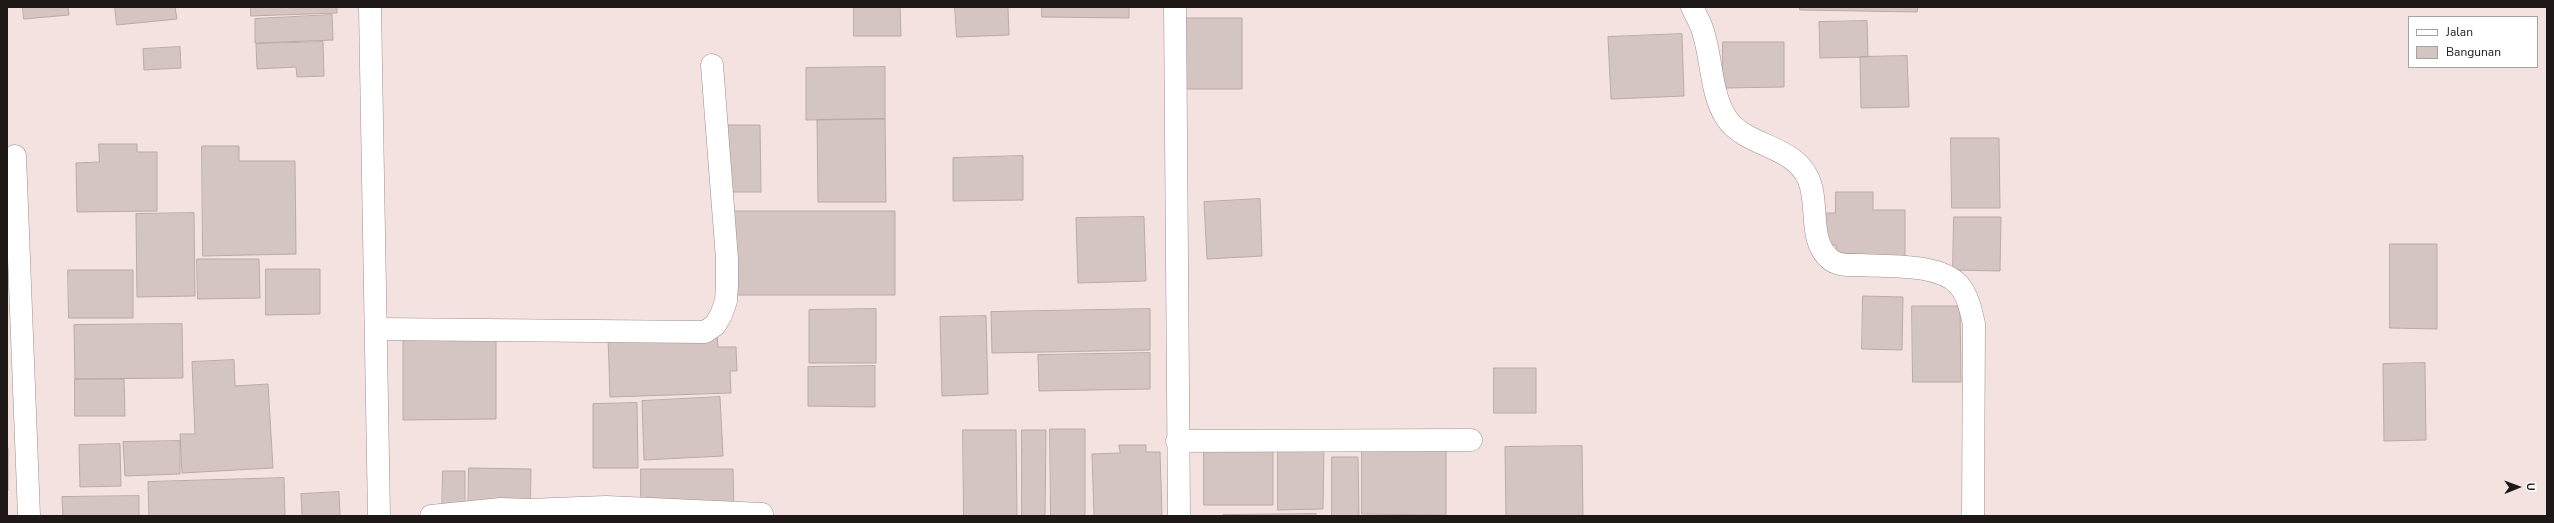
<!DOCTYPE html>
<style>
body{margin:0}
#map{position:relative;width:2554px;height:523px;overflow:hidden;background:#f3e2df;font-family:"Nunito Sans",sans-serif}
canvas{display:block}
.frame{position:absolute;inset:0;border:8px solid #1e1817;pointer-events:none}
.legend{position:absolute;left:2408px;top:16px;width:130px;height:52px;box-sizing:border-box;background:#fff;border:1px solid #a5a3a2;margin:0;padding:5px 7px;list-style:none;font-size:12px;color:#1e1817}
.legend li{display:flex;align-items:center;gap:8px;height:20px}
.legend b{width:20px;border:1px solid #a5a3a2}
.north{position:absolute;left:2498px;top:467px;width:40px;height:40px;-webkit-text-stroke:3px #fff;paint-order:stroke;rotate:89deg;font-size:11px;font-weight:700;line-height:16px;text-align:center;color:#1e1817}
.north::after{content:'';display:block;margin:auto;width:14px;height:18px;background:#1e1817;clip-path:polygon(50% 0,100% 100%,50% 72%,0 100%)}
</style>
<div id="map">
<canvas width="2554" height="523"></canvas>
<div class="frame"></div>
<ul class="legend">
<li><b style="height:5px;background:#fff"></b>Jalan</li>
<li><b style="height:11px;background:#d5c5c2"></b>Bangunan</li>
</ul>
<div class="north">U</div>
</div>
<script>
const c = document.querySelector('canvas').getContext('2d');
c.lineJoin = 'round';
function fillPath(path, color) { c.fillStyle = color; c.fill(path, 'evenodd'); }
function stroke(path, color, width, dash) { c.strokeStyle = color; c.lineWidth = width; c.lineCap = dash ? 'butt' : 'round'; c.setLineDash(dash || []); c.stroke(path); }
const building = new Path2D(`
 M23,7H68L69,15L24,19Z
 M115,7H175L177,19L117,25Z
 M251,7H337V13L251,16Z
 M854,7H900L901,36H854Z
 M955,7H1008L1009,35L957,37Z
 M1042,7H1129V18L1042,17Z
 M1800,7H1918L1917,12L1800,10Z
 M332,15L333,40L255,43V19Z
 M1183,18H1242V89H1184Z
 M1867,21L1868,57L1820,58L1819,22Z
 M1682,34L1684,96L1611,99L1608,37Z
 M323,42L324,76L297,77L296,67L257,69L256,44Z
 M1723,42H1784V87L1723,88Z
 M180,47L181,68L144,70L143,49Z
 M1907,56L1909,107L1861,108L1860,57Z
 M885,67V119L806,120V68Z
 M885,119L886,202H818L817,120Z
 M728,125H760L761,192H729Z
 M1951,138H1999L2000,208H1952Z
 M99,144H137V152H157V211L77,212L76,163L99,162Z
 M202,146H239V161H295L296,254L203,256Z
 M1023,156V200L953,201V158Z
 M1836,192H1873V210H1905V256H1836V245H1823V213H1835Z
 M1260,199L1262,256L1207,259L1204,202Z
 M731,211H895V295H731Z
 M194,213L195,296L137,297L136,214Z
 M1144,217L1146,281L1078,283L1076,218Z
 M1954,217H2001L2000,271L1953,270Z
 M2390,244H2437V329L2390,328Z
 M197,259H259L260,298L198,299Z
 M266,269H320V314L266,315Z
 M68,270H133V318H69Z
 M1863,296L1903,297L1902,350L1862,349Z
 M1912,306H1960L1961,382H1913Z
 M876,309V363H809V310Z
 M1150,309V350L992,353L991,312Z
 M986,316L988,394L942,396L940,317Z
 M182,324L183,378L75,379L74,325Z
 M717,334L718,347H736L737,371H730L731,393L610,397L608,337Z
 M496,339V419L403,420V340Z
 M1150,353V389L1039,391L1038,355Z
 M234,360L235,386L268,384L273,468L182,473L180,434H195L192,362Z
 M2425,363L2426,440L2384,441L2383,364Z
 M875,366V407L808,406V367Z
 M1494,368H1536V413H1494Z
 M75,379H124L125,416H75Z
 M720,397L723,456L644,460L642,401Z
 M637,403L638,468H593V404Z
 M1050,429H1085V516H1051Z
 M963,430H1016L1017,516H964Z
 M1022,430H1046L1045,516H1022Z
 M180,441V474L125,476L123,442Z
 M120,444L121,486L80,487L79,445Z
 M1278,444H1324L1323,509L1278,510Z
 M1119,445H1146V452H1160L1162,516H1094L1092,454L1120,453Z
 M1204,446H1273V505H1204Z
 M1582,446L1583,516H1506L1505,447Z
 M1362,447H1446V515L1362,514Z
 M7,448H8V491H7Z
 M1332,457H1358L1359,516H1332Z
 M469,468L531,469L530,516H468Z
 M641,469H733L734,514L641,515Z
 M443,471H465V516L442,515Z
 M284,478L285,516H149L148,482Z
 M339,492L340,516H302L301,494Z
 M139,496V516H63L62,497Z
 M1316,514V516H1223V515Z`);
fillPath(building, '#d5c5c2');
stroke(building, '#baaaa7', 1);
const minor = new Path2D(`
 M1175,7L1179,516
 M1692,7C1696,16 1702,25 1704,35C1712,61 1711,96 1727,119C1747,147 1793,145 1808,178C1820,203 1807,242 1831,260C1839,266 1851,265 1861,265C1889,267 1939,263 1959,285C1968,296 1971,311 1974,324L1973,516
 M15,156L29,516
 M376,329L705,332L715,325L721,315L726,301L727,285V259L712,65
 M1177,441L1471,440
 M431,516L501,509L528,510L606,507L762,514`);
const tertiary = new Path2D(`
 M370,7L379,516`);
stroke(minor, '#a0908e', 23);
stroke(tertiary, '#a0908e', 23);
stroke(minor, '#fff', 22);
stroke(tertiary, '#fff', 22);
</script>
